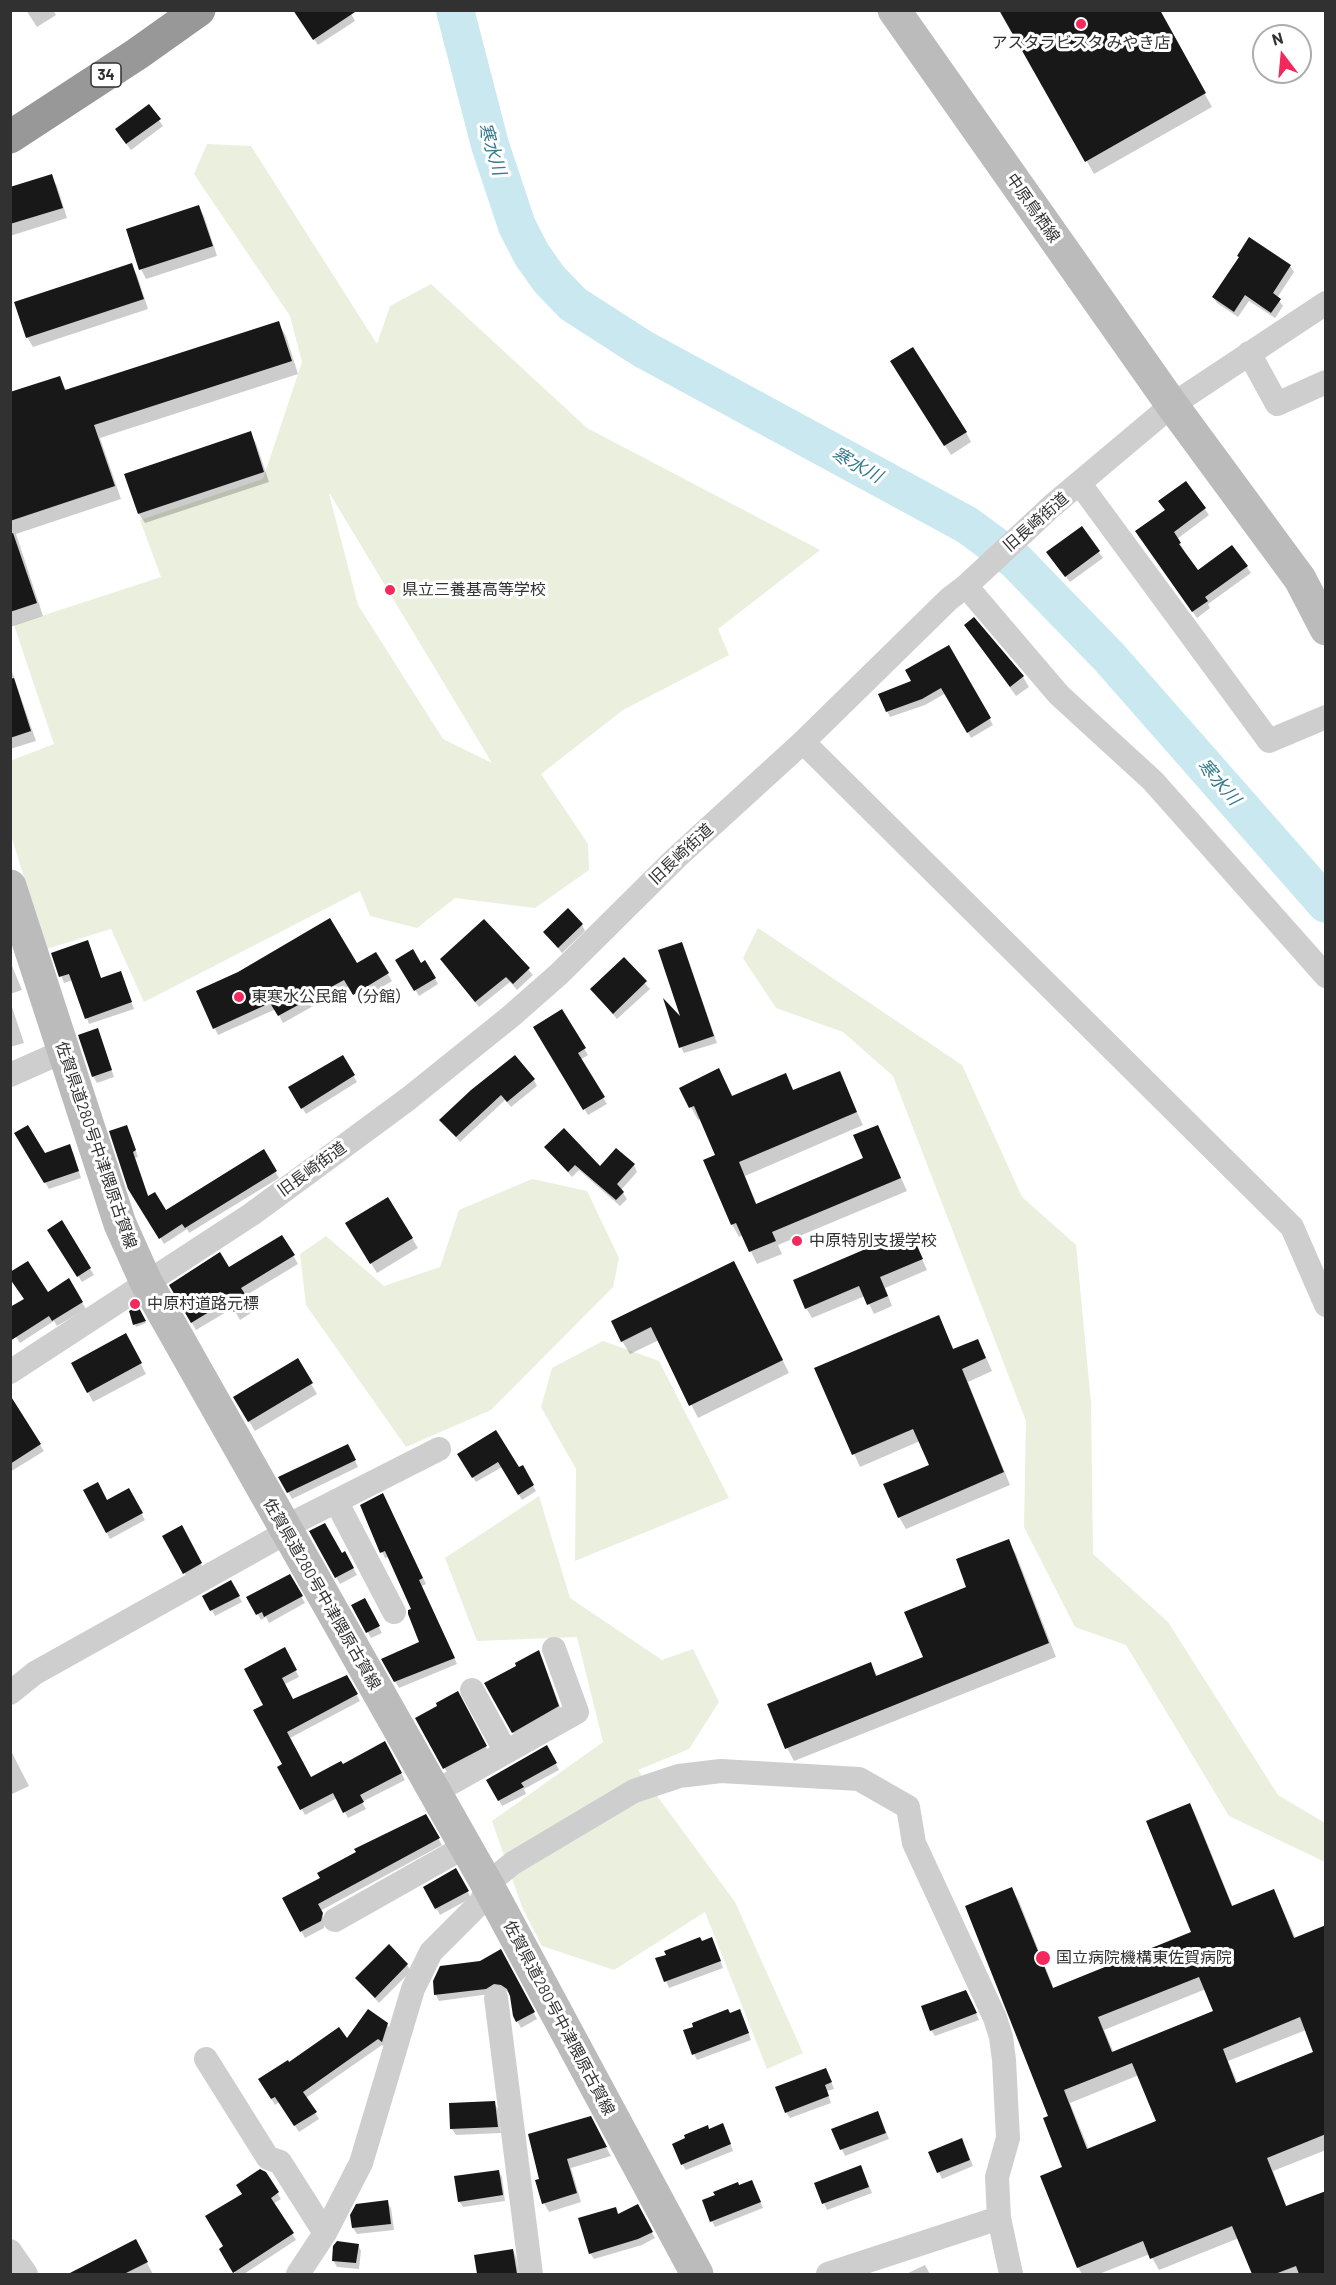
<!DOCTYPE html>
<meta charset="utf-8">
<style>
body{margin:0}
#map{position:relative;width:1336px;height:2285px;overflow:hidden;background:#fff;font-family:Barlow,sans-serif}
canvas{display:block}
.frame{position:absolute;inset:0;border:12px solid #313131;pointer-events:none}
.north{position:absolute;left:1252px;top:24px;width:60px;height:60px;box-sizing:border-box;background:#fff;border:2px solid #adadad;border-radius:50%;rotate:344deg;font-size:16px;font-weight:700;line-height:24px;text-align:center;color:#313131}
.north::after{content:'';display:block;margin:auto;width:21px;height:27px;background:#f3285d;clip-path:polygon(50% 0,100% 100%,50% 72%,0 100%)}
</style>
<div id="map">
<canvas width="1336" height="2285"></canvas>
<div class="frame"></div>
<div class="north">N</div>
</div>
<script>
const c = document.querySelector('canvas').getContext('2d');
c.lineJoin = 'round';
function fillPath(path, color) { c.fillStyle = color; c.fill(path, 'evenodd'); }
function stroke(path, color, width, dash) { c.strokeStyle = color; c.lineWidth = width; c.lineCap = dash ? 'butt' : 'round'; c.setLineDash(dash || []); c.stroke(path); }
function label(font, color, halo, rows, align = 'center') {
  c.font = font + ' Barlow,"Noto Sans JP",sans-serif'; c.lineWidth = 6; c.setLineDash([]); c.textBaseline = 'middle'; c.strokeStyle = halo; c.fillStyle = color; for (const [text, x, y, turn = 0] of rows) {
    c.save(); c.translate(x, y); c.rotate((+turn || 0) * Math.PI / 180); c.textAlign = isNaN(turn) ? turn : align; if (halo) c.strokeText(text, 0, 0); c.fillText(text, 0, 0); c.restore();
  }
}
fillPath(new Path2D(`
 M207,144L251,146L377,344L390,306L431,284L587,428L820,550L718,629L729,655L623,710L541,774L588,844L589,870L535,908L455,898L417,928L370,916L360,891L144,1002L111,929L46,949L11,835L10,761L54,744L14,625L161,577L140,520L263,479L302,362L290,316L194,174ZM329,494H330L492,763L443,739L358,605Z
 M758,928L962,1065L1022,1197L1076,1245L1091,1403L1093,1554L1168,1622L1278,1795L1325,1823V1862L1229,1816L1126,1645L1075,1627L1024,1527L1026,1421L893,1076L843,1032L776,1008L743,958Z
 M532,1179L587,1191L619,1258L613,1287L491,1410L406,1447L306,1305L300,1254L326,1236L384,1286L440,1267L459,1210Z
 M603,1341L659,1361L729,1498L575,1561L576,1469L541,1407L552,1368Z
 M539,1496L570,1598L662,1660L693,1649L719,1702L689,1749L638,1770L735,1902L803,2053L767,2069L705,1912L614,1970L542,1946L522,1907L492,1821L603,1742L577,1637L477,1641L445,1558Z`), '#eaefde');
fillPath(new Path2D(`
 M26,10H53L56,15L37,27Z
 M349,10L355,21L318,45L301,20Z
 M1001,10H1158L1212,107L1094,174Z
 M149,106L163,126L131,150L120,136Z
 M51,176L57,186L67,218L10,236V189Z
 M199,207L204,216L217,256L146,279L141,269Z
 M131,265L137,275L148,309L33,347L27,337Z
 M1290,266L1294,272L1277,298L1283,306L1275,318L1249,301L1238,317L1217,303L1213,297Z
 M278,323L286,336L298,374L100,438L121,499L16,534L43,616L10,627V394L59,378L67,391Z
 M898,371L966,432L971,442L951,455Z
 M250,433L256,443L269,482L145,523L139,514L126,475Z
 M1186,483L1209,515L1177,539L1184,550L1182,551L1198,572L1232,547L1251,573L1208,604L1210,608L1197,618L1141,537L1166,511Z
 M1081,528L1103,558L1070,582L1052,558Z
 M974,619L1023,677L1029,687L1016,696L966,625Z
 M949,647L993,725L971,738L946,693L925,705L890,717L887,711Z
 M10,666L36,741L10,749Z
 M484,921L533,975L517,990L510,982L479,1007L441,959Z
 M582,925L585,931L562,953L545,932Z
 M685,950L717,1043L684,1053L681,1047L684,1022Z
 M53,954L101,979L120,972L134,1009L89,1024L73,980L64,983Z
 M375,954L392,981L359,1001L349,986L283,1023L276,1009L218,1035L198,992L357,965Z
 M397,960L421,965L425,962L438,984L419,996Z
 M624,960L650,989L617,1019L592,989Z
 M10,961L22,990L10,994Z
 M10,1001L24,1043L10,1047Z
 M562,1012L588,1055L580,1060L607,1104L588,1115L535,1027Z
 M100,1036L114,1077L97,1083L93,1076Z
 M342,1057L357,1082L306,1114L290,1088Z
 M839,1073L863,1125L745,1176L757,1205L865,1159L877,1126L907,1191L778,1245L782,1254L757,1264L743,1235L739,1237L732,1224L717,1156L701,1118L698,1120L691,1107L726,1083L733,1097L785,1075L794,1091Z
 M534,1080L537,1086L511,1107L505,1100L460,1142L441,1120Z
 M130,1133L138,1157L135,1158L149,1198L165,1212L263,1151L279,1178L189,1233L187,1229L164,1244L130,1188Z
 M16,1134L45,1154L73,1152L81,1178L49,1189Z
 M546,1147L600,1168L634,1165L637,1172L621,1190L627,1199L620,1206L579,1170L572,1177Z
 M388,1199L418,1248L377,1273L347,1224Z
 M61,1222L94,1275L82,1282L49,1230Z
 M910,1232L927,1270L885,1288L892,1306L874,1314L865,1296L812,1318L806,1308Z
 M282,1237L298,1264L245,1296L254,1311L240,1320L233,1308L196,1330L171,1286L228,1269Z
 M734,1263L789,1373L698,1418L659,1340L630,1354L622,1341Z
 M69,1280L86,1309L57,1326L54,1321L20,1343L10,1329L47,1294Z
 M138,1308L146,1323L136,1327L135,1324Z
 M938,1317L954,1350L977,1340L984,1353L992,1371L968,1382L1010,1485L906,1529L899,1517L931,1465L920,1441L860,1467L816,1368Z
 M131,1345L146,1374L93,1402L88,1392Z
 M297,1360L317,1394L255,1431L235,1398Z
 M16,1407L44,1451L10,1472V1411Z
 M496,1432L519,1469L522,1467L536,1491L522,1500L502,1467L476,1482L459,1454Z
 M351,1452L358,1467L292,1499L281,1479Z
 M128,1490L145,1520L110,1539L85,1491L106,1501Z
 M386,1501L426,1584L422,1586L457,1664L399,1688L383,1660L421,1643L413,1610L389,1557L385,1558L382,1552Z
 M181,1527L204,1570L188,1579L164,1536Z
 M311,1532L341,1555L345,1553L357,1575L340,1584Z
 M1008,1541L1016,1554L1056,1657L794,1761L787,1748L870,1664L878,1677L925,1658L968,1588Z
 M289,1576L305,1603L269,1623L266,1617L261,1620L248,1597Z
 M231,1582L242,1602L215,1616L204,1596Z
 M364,1600L382,1633L371,1638L353,1606Z
 M284,1649L299,1677L285,1684L293,1701L346,1677L360,1701L290,1738L311,1778L343,1766L384,1743L405,1780L362,1802L366,1809L348,1818L337,1798L305,1815L279,1768L284,1765L265,1705Z
 M542,1658L562,1712L516,1738L486,1683Z
 M458,1693L489,1753L448,1774L417,1719Z
 M547,1747L559,1770L524,1789L526,1794L502,1806L488,1780Z
 M10,1749L29,1786L10,1795Z
 M1190,1805L1197,1818L1233,1907L1274,1890L1296,1939L1326,1927V2150L1273,2171L1287,2208L1326,2192V2274H1253L1239,2238L1159,2270L1150,2254L1099,2274H1082L1078,2267L1064,2168L1050,2116L1012,1889L1019,1901L1054,1989L1193,1933ZM1206,1989L1215,2012L1114,2053L1104,2030ZM1306,2030L1315,2052L1238,2084L1228,2061ZM1139,2075L1158,2122L1089,2150L1070,2103Z
 M425,1815L442,1845L320,1911L325,1920L324,1928L305,1938L284,1899L322,1879Z
 M456,1870L471,1898L440,1915L425,1887Z
 M715,1945L723,1968L669,1988L657,1959Z
 M500,1951L537,2019L521,2028L514,2015L511,1994L506,1991L498,1990L490,1994L439,2001L436,1995L480,1962Z
 M407,1965L411,1971L379,2003L357,1978Z
 M969,1998L979,2020L935,2036L931,2030Z
 M743,2017L751,2040L697,2060L694,2054Z
 M387,2024L391,2031L386,2047L382,2045L306,2098L319,2119L299,2132L279,2102L275,2105L260,2080L288,2064Z
 M829,2076L834,2089L827,2091L831,2103L790,2118L786,2112Z
 M494,2103L498,2109L501,2133L456,2135L452,2129L451,2105Z
 M590,2118L611,2156L571,2168L581,2202L549,2212L544,2203L541,2180Z
 M881,2119L889,2139L845,2156L833,2130Z
 M726,2131L733,2151L686,2170L682,2164Z
 M965,2146L973,2166L942,2179L930,2153Z
 M498,2171L502,2177L505,2201L463,2207L459,2201Z
 M864,2173L872,2193L827,2210L816,2184Z
 M265,2174L281,2199L273,2204L296,2240L244,2274H236L221,2249L225,2247L244,2194Z
 M739,2187L755,2188L763,2208L715,2227L712,2221Z
 M387,2202L391,2208L394,2230L357,2234L353,2228L352,2215Z
 M637,2206L655,2238L642,2245L594,2259L590,2253L615,2209L619,2215Z
 M135,2241L153,2274H68Z
 M358,2245L361,2251L359,2269L337,2267L333,2260Z
 M513,2250L516,2257L519,2274H478L476,2256Z
 M925,2265L930,2274H906Z`), '#0003');
stroke(new Path2D(`
 M455,10L490,145L517,226L532,255L549,279L573,304L643,349L967,525L1016,561L1109,657L1326,904`), '#c9e8ef', 38);
fillPath(new Path2D(`
 M293,10H358L313,40Z
 M999,10H1160L1206,93L1085,162Z
 M149,104L161,119L126,144L115,129Z
 M52,174L63,208L10,224V187Z
 M199,205L213,246L139,270L126,229Z
 M1249,237L1291,265L1273,293L1281,299L1271,313L1245,295L1234,312L1212,297L1239,257L1237,256Z
 M132,263L144,299L26,338L14,302Z
 M279,321L292,361L94,425L115,486L10,521V392L60,376L65,390Z
 M913,347L967,432L944,446L890,361Z
 M251,431L264,472L138,514L124,474Z
 M1186,481L1206,508L1174,532L1181,543L1179,544L1198,570L1232,545L1248,566L1205,597L1208,601L1192,612L1135,531L1165,510L1158,501Z
 M1082,526L1100,551L1065,577L1046,552Z
 M13,533L37,603L10,612V534Z
 M974,617L1024,676L1010,687L964,625Z
 M949,645L991,718L967,733L941,688L922,699L886,712L878,694L911,681L905,670Z
 M14,678L31,731L10,738V679Z
 M568,908L583,924L558,948L543,932Z
 M330,918L357,963L376,952L389,973L353,995L344,980L278,1016L270,1003L213,1029L196,991L238,972Z
 M484,919L530,968L513,984L506,977L475,1002L440,959Z
 M88,940L101,978L121,971L132,1002L85,1019L69,974L59,977L51,953Z
 M682,942L714,1036L679,1048L663,998L680,1016L658,950Z
 M413,949L421,963L425,960L436,978L414,991L395,960Z
 M624,957L647,981L613,1014L590,989Z
 M562,1009L586,1048L578,1053L605,1097L583,1110L533,1027Z
 M98,1028L112,1070L92,1077L78,1035Z
 M343,1055L355,1075L301,1109L288,1087Z
 M515,1055L535,1079L507,1102L501,1095L456,1137L439,1120L471,1090Z
 M719,1068L732,1096L786,1073L793,1090L840,1071L857,1112L739,1162L756,1204L863,1158L853,1135L878,1125L901,1178L772,1232L776,1241L749,1252L736,1223L731,1225L703,1160L715,1155L694,1106L689,1108L679,1088Z
 M28,1125L45,1153L70,1144L79,1171L44,1183L14,1133Z
 M127,1125L136,1150L133,1152L148,1196L155,1192L166,1210L264,1149L277,1171L185,1228L182,1224L159,1239L128,1189L109,1131Z
 M564,1128L600,1166L616,1148L635,1164L617,1184L624,1192L616,1200L575,1165L568,1172L544,1147Z
 M388,1197L413,1238L370,1264L345,1223Z
 M62,1220L91,1268L77,1277L47,1230Z
 M910,1230L923,1259L880,1277L888,1296L867,1305L859,1286L805,1309L793,1280Z
 M282,1235L295,1255L241,1288L251,1303L234,1312L227,1301L191,1323L169,1285L220,1252L229,1267Z
 M28,1261L48,1292L69,1278L83,1302L52,1321L49,1316L10,1341V1307L24,1299L10,1279V1272Z
 M734,1261L783,1360L689,1406L651,1327L621,1342L611,1321Z
 M138,1306L146,1321L133,1325L129,1311Z
 M939,1315L953,1349L978,1339L986,1358L962,1369L1004,1472L898,1518L883,1484L929,1465L913,1429L852,1455L814,1368Z
 M126,1333L142,1363L87,1393L71,1363Z
 M298,1358L313,1383L248,1422L233,1397Z
 M10,1395L41,1444L10,1464Z
 M496,1430L519,1467L523,1465L534,1485L518,1495L498,1462L472,1478L457,1454Z
 M348,1444L356,1460L287,1493L278,1477Z
 M98,1482L107,1500L129,1488L143,1513L106,1533L83,1490Z
 M383,1493L423,1578L419,1580L455,1658L394,1682L381,1659L419,1642L408,1614V1610L411,1609L385,1551L380,1553L360,1505Z
 M325,1523L342,1553L345,1551L354,1568L335,1578L309,1531Z
 M182,1525L202,1563L183,1574L162,1536Z
 M1009,1539L1049,1643L785,1749L767,1704L871,1662L876,1676L923,1657L904,1612L966,1587L956,1559Z
 M290,1574L303,1596L264,1617L262,1612L256,1615L246,1597Z
 M231,1580L240,1596L210,1611L202,1596Z
 M365,1598L380,1626L366,1633L351,1605Z
 M285,1647L297,1670L282,1678L293,1699L347,1675L358,1694L287,1732L311,1777L341,1761L343,1764L385,1741L402,1773L360,1795L364,1802L343,1813L333,1793L300,1810L277,1767L282,1764L253,1710L263,1705L244,1669Z
 M539,1650L559,1706L512,1733L484,1683L516,1666L515,1663Z
 M458,1691L487,1746L443,1769L415,1718L437,1706L436,1703Z
 M547,1745L557,1763L521,1783L524,1787L498,1801L486,1780Z
 M1190,1803L1232,1906L1274,1889L1294,1938L1326,1925V2134L1267,2158L1286,2206L1326,2191V2274H1299L1296,2266L1275,2274H1252L1232,2226L1150,2259L1143,2241L1077,2268L1040,2176L1062,2167L1043,2118L1048,2116L965,1906L1012,1887L1053,1988L1191,1932L1146,1821ZM1199,1977L1213,2011L1112,2052L1098,2017ZM1300,2017L1313,2052L1236,2083L1223,2049ZM1132,2063L1156,2121L1087,2149L1064,2090Z
 M426,1814L440,1838L318,1904L323,1913L321,1921L300,1932L282,1898L320,1878L317,1873L356,1852L354,1849Z
 M456,1868L469,1891L435,1909L423,1887Z
 M700,1937L702,1941L712,1937L721,1961L664,1982L655,1958L666,1955L664,1951Z
 M389,1944L408,1964L375,1998L355,1978Z
 M501,1949L535,2012L516,2022L513,2016L510,1996L507,1989L501,1985L494,1984L486,1989L434,1995L433,1981L440,1966L480,1961Z
 M966,1990L977,2013L930,2031L921,2006Z
 M368,2009L388,2023L382,2042L378,2039L303,2092L317,2112L294,2126L275,2097L271,2099L258,2079L288,2060L289,2062L339,2027L347,2038Z
 M728,2009L730,2013L740,2009L749,2033L692,2055L683,2030L693,2027L692,2023Z
 M826,2068L832,2082L825,2085L829,2096L785,2113L775,2087Z
 M495,2101L498,2127L450,2129L449,2103Z
 M878,2111L886,2133L840,2150L831,2129Z
 M591,2116L607,2147L567,2159L577,2193L542,2204L535,2180L539,2179L528,2134Z
 M723,2123L731,2144L681,2165L672,2144L685,2138L684,2135L708,2125L709,2129Z
 M962,2138L970,2160L937,2173L928,2152Z
 M861,2165L869,2187L822,2204L814,2183Z
 M260,2169L266,2172L279,2192L271,2198L294,2233L233,2273L219,2249L223,2246L205,2216L242,2194L236,2185Z
 M499,2170L503,2195L458,2202L454,2176Z
 M752,2180L761,2202L710,2222L702,2200L715,2195L713,2192L738,2182L739,2185Z
 M388,2200L391,2224L352,2228L350,2215L356,2204Z
 M638,2204L653,2232L638,2239L589,2254L578,2218L616,2207L618,2214Z
 M136,2239L148,2262L124,2274H68Z
 M337,2241L359,2244L356,2263L332,2261L333,2246Z
 M513,2249L517,2274H477L474,2255Z`), '#181818');
stroke(new Path2D(`
 M1249,353L1277,404L1326,382
 M1080,484L1269,741L1326,717
 M966,586L1059,695L1153,781L1326,976
 M803,742L1292,1227L1326,1305
 M10,1075L64,1051
 M10,1372L252,1214L408,1099L510,1017L559,974L677,857L803,742L949,599L966,586L1053,505L1172,405L1326,303
 M336,1501L394,1612
 M472,1690L506,1752
 M10,1693L35,1673L287,1532L295,1522L439,1449
 M435,1792L577,1712L554,1649
 M335,1920L466,1846
 M496,1998L531,2274
 M206,2059L268,2158L280,2162L325,2233
 M10,2251L26,2274
 M298,2274L325,2233L361,2163L413,1989L431,1952L482,1901L487,1884L513,1863L634,1791L679,1776L721,1771L859,1779L908,1807L914,1843L995,2018L1001,2037L1004,2060L1008,2138L997,2177L999,2218L1011,2274
 M828,2274L999,2218`), '#cecece', 24);
stroke(new Path2D(`
 M894,10L1172,405L1300,579L1326,629
 M10,886L120,1224L146,1282L487,1884L697,2274`), '#bbb', 33);
stroke(new Path2D(`
 M10,137L137,54L199,10`), '#989898', 33);
for (const [x, y, r, color] of [
 [1081,24,6,"#f3285d"],
 [390,590,6,"#f3285d"],
 [239,997,6,"#f3285d"],
 [797,1241,6,"#f3285d"],
 [135,1304,6,"#f3285d"],
 [1043,1958,8,"#f3285d"]
]) { const dot = new Path2D(); dot.arc(x, y, r, 0, 2 * Math.PI); c.fillStyle = color; c.fill(dot); stroke(dot, '#fff', 2); }
for (const [x, y, w] of [
 [106,75,30]
]) { const box = new Path2D(); box.roundRect(x - w / 2, y - 12, w, 24, 4.5); c.fillStyle = '#fff'; c.fill(box); stroke(box, '#313131', 1.5); }
label('bold 15px', '#313131', null, [
 ["34",106,75]
]);
label('16px', '#313131', '#fff', [
 ["アスタラビスタ みやき店",1081,43,"center"],
 ["県立三養基高等学校",402,590],
 ["東寒水公民館（分館）",251,997],
 ["中原特別支援学校",809,1241],
 ["中原村道路元標",147,1304],
 ["国立病院機構東佐賀病院",1056,1958]
], 'left');
label('16px', '#313131', '#fff', [
 ["中原鳥栖線",1033,208,55],
 ["旧長崎街道",1036,522,-41],
 ["旧長崎街道",681,854,-43],
 ["佐賀県道280号中津隈原古賀線",96,1145,71],
 ["旧長崎街道",312,1169,-36],
 ["佐賀県道280号中津隈原古賀線",322,1594,60],
 ["佐賀県道280号中津隈原古賀線",559,2018,62]
]);
label('italic 18px', '#337b8d', '#fff', [
 ["寒水川",492,149,73],
 ["寒水川",857,465,29],
 ["寒水川",1219,782,49]
]);
</script>
